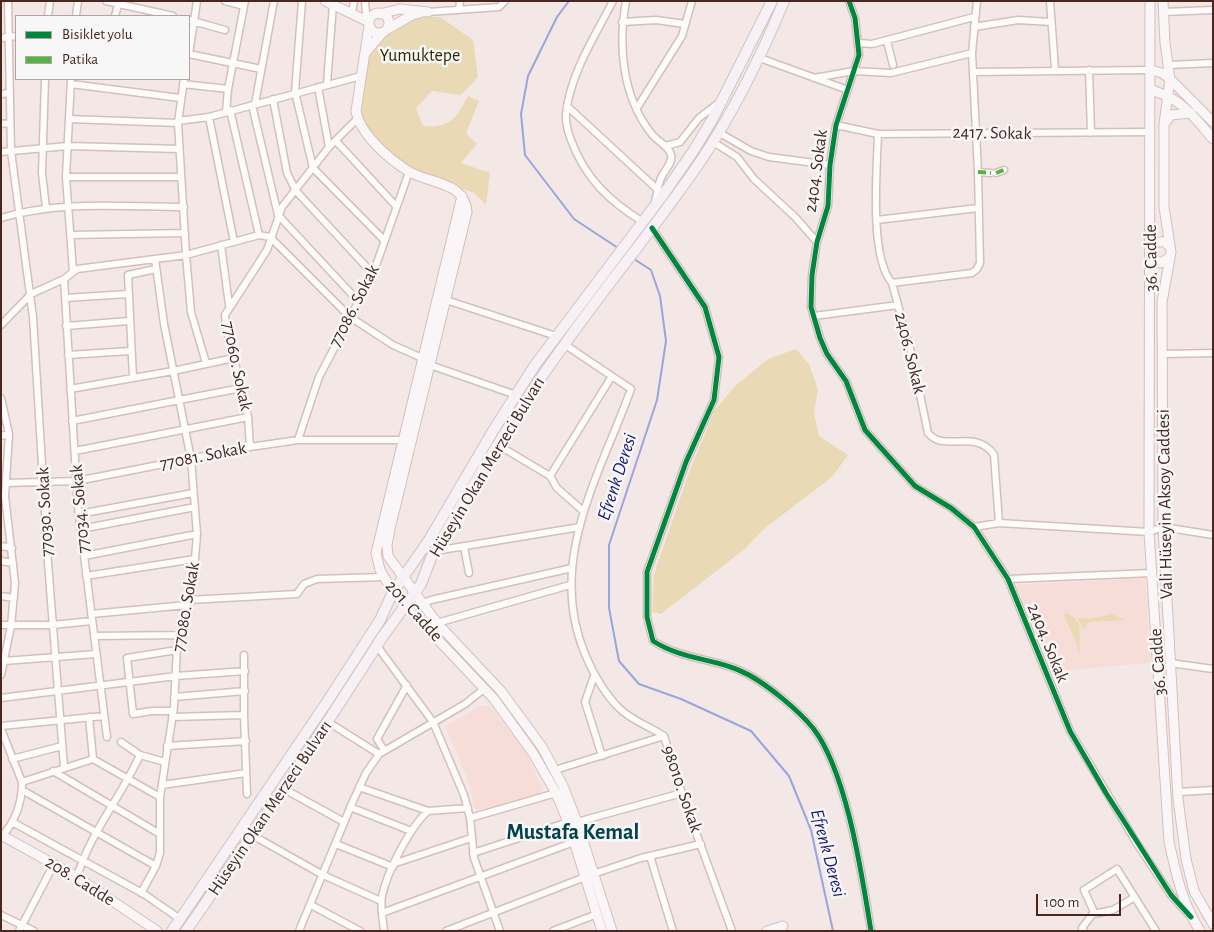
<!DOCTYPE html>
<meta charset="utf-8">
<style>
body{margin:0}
#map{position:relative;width:1214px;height:932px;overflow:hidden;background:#f3e8e6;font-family:"Alegreya Sans",sans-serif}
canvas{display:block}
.frame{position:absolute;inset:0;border:2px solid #492720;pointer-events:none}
.legend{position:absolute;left:15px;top:15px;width:175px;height:65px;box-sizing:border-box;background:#f7f7f7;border:1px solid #b1a4a1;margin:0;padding:6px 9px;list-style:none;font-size:15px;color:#492720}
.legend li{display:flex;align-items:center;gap:10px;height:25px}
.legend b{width:25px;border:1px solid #b1a4a1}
.scale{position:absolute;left:1036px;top:894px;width:85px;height:22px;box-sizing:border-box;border:2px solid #492720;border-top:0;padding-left:6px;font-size:15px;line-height:18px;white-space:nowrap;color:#492720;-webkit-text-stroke:4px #f7f7f7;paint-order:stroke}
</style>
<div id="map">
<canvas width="1214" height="932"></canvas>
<div class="frame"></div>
<ul class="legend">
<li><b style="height:6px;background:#00873e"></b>Bisiklet yolu</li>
<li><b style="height:6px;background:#57b245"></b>Patika</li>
</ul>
<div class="scale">100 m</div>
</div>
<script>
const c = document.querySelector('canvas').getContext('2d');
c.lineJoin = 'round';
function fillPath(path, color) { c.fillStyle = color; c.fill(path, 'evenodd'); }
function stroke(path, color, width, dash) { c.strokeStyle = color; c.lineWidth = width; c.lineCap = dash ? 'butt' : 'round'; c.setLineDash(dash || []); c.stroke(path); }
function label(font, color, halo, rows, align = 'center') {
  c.font = font + ' "Alegreya Sans",sans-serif'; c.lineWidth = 5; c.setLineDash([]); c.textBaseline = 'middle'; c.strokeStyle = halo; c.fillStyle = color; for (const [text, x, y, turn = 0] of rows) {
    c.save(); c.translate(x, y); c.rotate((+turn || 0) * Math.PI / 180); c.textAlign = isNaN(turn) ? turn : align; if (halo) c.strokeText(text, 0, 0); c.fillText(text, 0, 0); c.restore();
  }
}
fillPath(new Path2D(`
 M1145,578L1151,660L1149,663L1058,671L1051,667L1016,585Z
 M483,705L491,707L525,751L543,789L539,795L486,809H475L467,778L445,726Z`), '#f7ddd7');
fillPath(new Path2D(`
 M415,16L440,17L473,40L478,77L461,95L432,91L416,108L423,126C451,128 455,119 468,96L479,101L466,133L477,144L461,163L490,173L486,205L474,193L420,173L402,162L375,139L361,119L359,109L370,51L389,29Z
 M796,349L809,364L818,390L814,413L819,436L848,455L832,477L765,528L746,548L661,614L652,612L654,574L690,470L715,410L735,386L768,359Z
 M1066,613L1074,617L1079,625L1080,652L1064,615Z
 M1112,614L1125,620L1088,622L1084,630L1077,618L1089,619Z`), '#e9d9b4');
stroke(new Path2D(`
 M569,1L557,17L528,76L521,114L525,155L574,219L618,248
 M634,259L651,270L660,296L666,341L657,400L609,545V608L619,661L639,684L681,699L751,731L789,776L811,830L833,931`), '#9aa5de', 2);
const street = new Path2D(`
 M8,1L11,151L33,317L48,563L64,767
 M106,1L173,16
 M225,1L244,6
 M302,1L295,92L313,168L384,240
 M365,1L366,13
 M613,1C595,36 570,74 566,114C565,123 568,132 571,140C585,178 609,201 643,222
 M626,1C618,45 622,96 651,133C656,141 669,145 671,155C673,163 665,169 662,176C658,183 657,193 655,202
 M849,1L855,18L859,55L836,125L830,165L828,206L817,242L812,275L811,307L820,338L827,354L846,381L865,430L915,486L951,508L974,527L1008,579L1070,731L1136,842L1171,895L1188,914
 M1050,1L1055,69
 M459,10L460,1
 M428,12L499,7L505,1
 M1163,12L1213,10
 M352,13L354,1
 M48,16L50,1
 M76,16L78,1
 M115,16L118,5
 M189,20L225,30
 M622,22L656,20L685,24
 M974,27L1018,20L1051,22
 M1,38L16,36
 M887,41L893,65
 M859,43L872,44L974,17
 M189,54L261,69
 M189,54L197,1
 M757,57L848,90
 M1169,65L1213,63
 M1089,70L1091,133
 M973,72L1150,70
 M814,78L854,71L891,73L972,53
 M45,79L42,173L46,208
 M71,79L66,177L73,272
 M184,79L178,123L186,255L191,312L206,363
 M71,84L180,98
 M183,84L228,89
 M327,84L333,4
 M318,87L329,147
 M1,94L9,93
 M273,99L287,173L296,191L373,274
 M255,104L274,1
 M252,105L278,215L359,302
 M567,106L658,190
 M637,108L682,36L692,1
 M230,110L259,235
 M226,112L228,89L245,1
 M209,117L234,242
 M69,119L178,123
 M178,121L209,117L361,76
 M1,124L10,123
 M836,125L878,134L1150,132
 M718,132L751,151L769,157L830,165
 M878,134C877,169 869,257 892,283L912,356L928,433C944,453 976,428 994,455L999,523
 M336,141L396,206
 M713,142L737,157L754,179L795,217L817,242
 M666,146L680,142L699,118L717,104
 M1,152L68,146L179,149
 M978,172L991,173
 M996,173L1004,170
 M66,177H181
 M1,218C60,200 123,207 184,207
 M877,220L978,208
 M652,228L705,307L719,357L714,400L686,462L647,572V617L653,641C684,661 719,658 749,675C769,686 798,710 813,728C847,772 862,876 871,931
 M71,235L185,233
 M221,245L229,305
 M64,279L78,508L107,737
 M892,283L972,273L977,269L980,263L978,172L972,53L977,1
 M65,298L128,294
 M446,300L556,336
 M814,316L898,305
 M1,325L31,294L64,279L77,269L186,255L259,235L270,237L350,317L393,345L422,358
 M66,326L129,321
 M564,344L631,389C600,475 546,561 585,654C593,673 604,693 619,708C632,721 649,726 664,736L683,797L732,931
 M1163,354L1213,353
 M68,355L130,351
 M430,365L516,395
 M133,378L128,275L156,269
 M70,389L173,371L234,358
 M1,398L9,434L5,496L15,583L11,626L1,675
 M72,421L241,388
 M1,436L9,434
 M298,440L319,377L373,274L409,172
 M498,445L550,476L557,488L583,511
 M250,447L248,417L226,326L225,315L267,250L282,207L329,147L357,119
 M75,451L248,417
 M550,476L612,376
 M6,483L77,481L250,447L298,440H402
 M79,514L193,493
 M974,527L999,523L1149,532L1163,527L1213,535
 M81,529L195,507
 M1,546L12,548
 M464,547L469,573
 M435,551L580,527
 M84,556L197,534
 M1,561L13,563
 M86,576L195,559
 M1008,579L1152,573
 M1,596L14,598
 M189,600L297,594L304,584L317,579L383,577
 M424,603L431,600L572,568
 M91,614L187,605
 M437,623L570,585
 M1,625H52L92,621
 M94,636L180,635
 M377,646L433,722L464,795L470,818L474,858L500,931
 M244,655V715L247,794
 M4,661L96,654
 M1170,663L1213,669
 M594,676L585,702L602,756
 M174,697L245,691
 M1,698L176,676L245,671
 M173,711H152L133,714L127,658L177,650
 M89,717L93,759
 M172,717L244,715
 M328,722L379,754
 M1,726L104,716
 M1,729L22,782C22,803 16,820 3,835
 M121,742L140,755L165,762
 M167,746L246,741
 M384,750L377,739L407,685
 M12,759L62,746
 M555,770L664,736
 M53,771L160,834
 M22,782L93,759L160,797
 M162,785L246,773
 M359,787L428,811L468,808
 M284,789L344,822
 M22,790L156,866
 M1178,792L1213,790
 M350,807L411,831
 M470,818L556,793
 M577,822L682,793
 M14,823L144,894L180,919
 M252,835L323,875L381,901
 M336,844L393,867
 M473,853L568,822
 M650,856L673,931
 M396,863L471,838
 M593,874L641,858L701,844
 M77,877C90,833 121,797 140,755
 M141,893L156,866L160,853V797L174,707L177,647L193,584L197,534L191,459L164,324L155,259
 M311,905L360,931
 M382,913L574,842
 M1093,914L1113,910L1135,897
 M1,915L34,931
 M19,931L54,864
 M299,931L353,801L366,773L379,754L465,704L485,688
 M384,931C383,919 380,907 382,896C387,872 410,827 428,811
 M446,931L585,877
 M553,931L597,914
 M1084,931L1082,928L1094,912L1084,890L1117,869L1156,931`);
const secondary = new Path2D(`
 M325,1L369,22
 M1150,1L1149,532L1169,842C1176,873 1182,903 1200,931
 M1163,1L1165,43L1170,79L1164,124V207L1171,252L1162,302L1163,527L1178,799L1186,859L1194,891L1213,924
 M369 23a10 10 0 1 1 20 0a10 10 0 1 1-20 0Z
 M380,14L400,9L428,12
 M369,26L356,111C360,134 389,159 408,171C429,184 465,181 467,212L390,529L387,545L388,556L437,623L501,691L542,747L563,786L577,822L612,931
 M386,30L412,15L420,13
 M366,52L383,32
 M1150,70L1162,73L1170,79L1213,122
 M1150,88C1156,93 1161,93 1167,96C1186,105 1200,124 1213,139
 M1164,124L1171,115L1191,113
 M462,196L376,553L380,570L393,592L494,699L533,753L556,793L568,822L602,931
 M1151,251C1153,244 1157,241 1165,242L1170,247
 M1151,255L1155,260L1161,263L1170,257
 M1,835L77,877L157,931
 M767,931L783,926`);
const primary = new Path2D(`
 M172,931L327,702L380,620L393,592L429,540L493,431L535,365L663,195L694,150L712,120L772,1
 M186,931L290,780L383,636L421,584L431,558C473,485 515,412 565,344C609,281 659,223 702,159C734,111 762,54 784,1`);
stroke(street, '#d5bfbc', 9);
stroke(secondary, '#d5bfbc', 11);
stroke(primary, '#d0c4c1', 12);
stroke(street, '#fdfcfb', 6);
stroke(secondary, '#faf6f8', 9);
stroke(primary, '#f7f0f4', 10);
stroke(new Path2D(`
 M978,172L991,173
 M996,173L1004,170`), '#57b245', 4, [8, 4]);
stroke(new Path2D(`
 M849,1L855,18L859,55L836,125L830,165L828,206L817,242L812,275L811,307L820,338L827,354L846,381L865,430L915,486L951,508L974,527L1008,579L1070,731L1106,793L1171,895L1191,917
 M652,228L705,307L719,357L714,400L686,462L647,572V617L653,641C684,661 719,658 749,675C769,686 798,710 813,728C847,772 862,876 871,931`), '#00873e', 5);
label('18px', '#352800', '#f7f7f7', [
 ["Yumuktepe",420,56]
]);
label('18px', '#492720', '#f7f7f7', [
 ["2417. Sokak",992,133,1],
 ["2404. Sokak",816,171,-82],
 ["36. Cadde",1151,258,-91],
 ["77086. Sokak",354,306,-63],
 ["2406. Sokak",910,353,76],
 ["77060. Sokak",237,366,78],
 ["77081. Sokak",203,456,-11],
 ["Hüseyin Okan Merzeci Bulvarı",487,467,-59],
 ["Vali Hüseyin Aksoy Caddesi",1165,504,-91],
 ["77034. Sokak",80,509,-95],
 ["77030. Sokak",45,512,-93],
 ["77080. Sokak",186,607,-80],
 ["201. Cadde",414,611,48],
 ["2404. Sokak",1048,643,68],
 ["36. Cadde",1158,662,-94],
 ["98010. Sokak",682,789,71],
 ["Hüseyin Okan Merzeci Bulvarı",270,808,-56],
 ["208. Cadde",80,881,32]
]);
label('italic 19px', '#191877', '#f7f7f7', [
 ["Efrenk Deresi",617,477,-72],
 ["Efrenk Deresi",828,853,75]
]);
label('bold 22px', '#02424c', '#f7f7f7', [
 ["Mustafa Kemal",573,832]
]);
</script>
